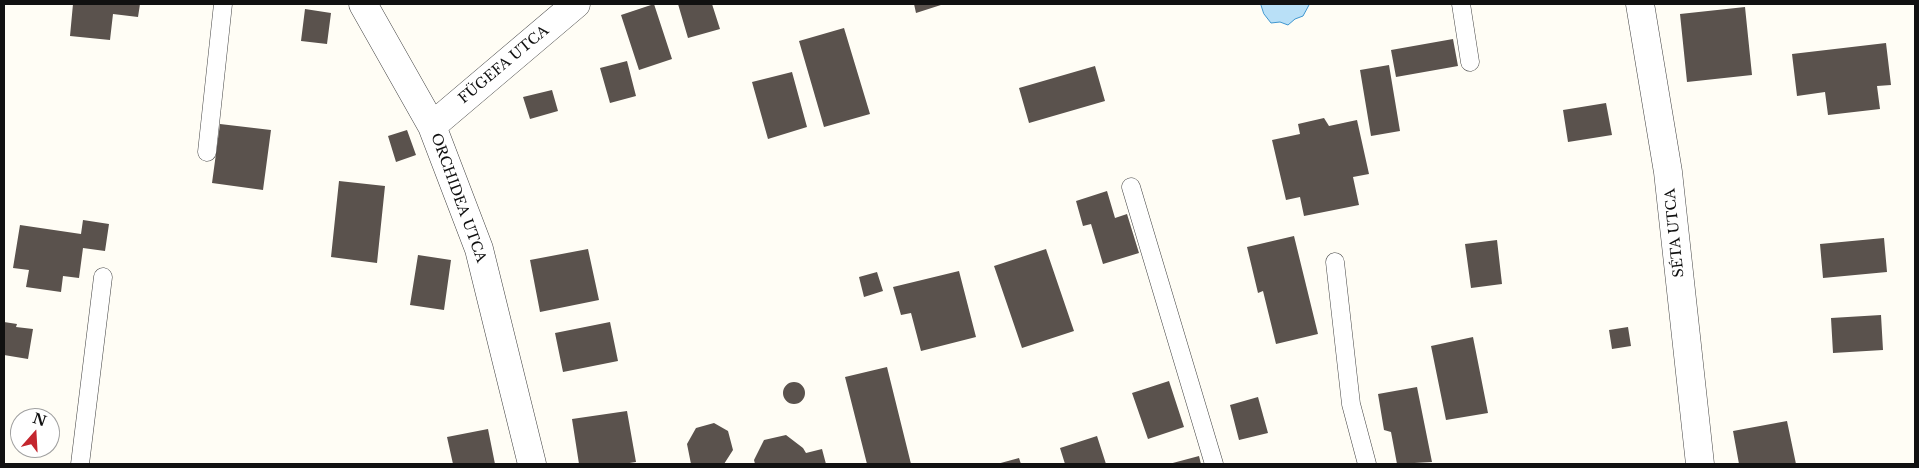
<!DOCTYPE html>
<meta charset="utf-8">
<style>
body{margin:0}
#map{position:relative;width:1919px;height:468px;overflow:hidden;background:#fffdf5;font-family:"Libre Baskerville",serif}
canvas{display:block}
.frame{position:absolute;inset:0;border:5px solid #111;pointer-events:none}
.north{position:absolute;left:10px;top:408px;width:50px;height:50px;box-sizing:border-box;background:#fff;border:1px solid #a0a0a0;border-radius:50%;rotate:19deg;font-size:14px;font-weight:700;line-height:20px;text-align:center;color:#111}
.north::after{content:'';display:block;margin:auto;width:18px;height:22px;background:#c4262e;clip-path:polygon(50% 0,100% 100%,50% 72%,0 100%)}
</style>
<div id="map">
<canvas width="1919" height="468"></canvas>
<div class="frame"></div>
<div class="north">N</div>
</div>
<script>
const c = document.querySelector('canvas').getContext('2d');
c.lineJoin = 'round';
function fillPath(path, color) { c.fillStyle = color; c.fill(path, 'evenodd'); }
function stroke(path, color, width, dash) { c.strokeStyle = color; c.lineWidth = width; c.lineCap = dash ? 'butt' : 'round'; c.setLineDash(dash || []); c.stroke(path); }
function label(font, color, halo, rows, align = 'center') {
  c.font = font + ' "Libre Baskerville",serif'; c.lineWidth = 5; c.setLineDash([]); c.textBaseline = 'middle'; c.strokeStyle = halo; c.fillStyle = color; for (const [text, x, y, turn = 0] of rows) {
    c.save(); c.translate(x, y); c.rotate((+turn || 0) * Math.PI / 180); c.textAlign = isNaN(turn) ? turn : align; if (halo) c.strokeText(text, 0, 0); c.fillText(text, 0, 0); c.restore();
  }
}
const water = new Path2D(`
 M1261,4H1309V5L1303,16L1295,19L1288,25L1280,22L1271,23L1264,14Z`);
fillPath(water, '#b9e0f7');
stroke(water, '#3f96cf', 1);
fillPath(new Path2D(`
 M73,4H140L138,17L113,14L110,40L70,36Z
 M654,4L672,59L639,70L621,15Z
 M678,4H712L720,29L688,38Z
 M914,4H944L916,13Z
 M1745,7L1752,75L1687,82L1680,14Z
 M305,9L331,13L327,44L301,41Z
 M844,28L870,114L824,127L799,41Z
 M1453,39L1458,66L1396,77L1391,50Z
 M1886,43L1891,85L1877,86L1880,109L1828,115L1825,92L1797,96L1792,54Z
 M627,61L636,96L610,103L600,68Z
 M1389,65L1400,131L1371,136L1360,70Z
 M1095,66L1105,101L1029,123L1019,88Z
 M792,72L807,127L768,139L752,82Z
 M552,90L558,111L530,119L523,97Z
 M1606,103L1612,135L1568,142L1563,110Z
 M1324,118L1329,126L1357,120L1369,174L1353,177L1359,205L1304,216L1300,197L1286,200L1272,140L1300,134L1298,124Z
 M220,124L271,130L263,190L212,183Z
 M407,130L416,155L396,162L388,136Z
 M339,181L385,186L377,263L331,257Z
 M1107,191L1115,218L1127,214L1139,253L1103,264L1091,224L1083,226L1076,201Z
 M83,220L109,224L105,251L83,248L79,278L63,276L61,292L26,287L29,270L13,268L20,225L81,234Z
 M1294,236L1318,334L1276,344L1263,291L1258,293L1247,247Z
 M1884,238L1887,272L1823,278L1820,244Z
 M1497,240L1502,284L1471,288L1465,244Z
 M588,249L599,300L540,312L530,260Z
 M1046,249L1074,331L1022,348L994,266Z
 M418,255L451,260L444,310L410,305Z
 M959,271L976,337L921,351L911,313L901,315L893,287Z
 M877,272L883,291L864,297L859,277Z
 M1881,315L1883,350L1833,353L1831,318Z
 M4,322L17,324L16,327L33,329L28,359L4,355Z
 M610,322L618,361L563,372L555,333Z
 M1628,327L1631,346L1612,349L1609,330Z
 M1473,337L1488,413L1446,420L1431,346Z
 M887,367L911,464H867L845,377Z
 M1169,381L1184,427L1148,439L1132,393Z
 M783 393a11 11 0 1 1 22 0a11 11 0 1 1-22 0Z
 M1417,387L1432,462L1397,464L1391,432L1384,430L1378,394Z
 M1258,397L1268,433L1239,440L1230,405Z
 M627,411L636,462L623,464H579L572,419Z
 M1787,421L1796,464H1739L1733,431Z
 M714,423L728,431L733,450L724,464H691L687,444L696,428Z
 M488,429L495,464H453L447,437Z
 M786,435L803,448L806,453L822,449L826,464H755L754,460L764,440Z
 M1097,436L1106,464H1065L1060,448Z
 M1199,456L1201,464H1169Z
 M1019,458L1021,464H997Z`), '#5a524d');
const service = new Path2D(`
 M1461,4L1470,62
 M207,152L223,4
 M1131,187L1214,464
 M1335,262L1351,404L1367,464
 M80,464L103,277`);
const minor = new Path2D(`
 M363,4L432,126L479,249L532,464
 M1640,4L1668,172L1700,464
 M432,126L576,4`);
stroke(service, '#444', 19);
stroke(minor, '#444', 29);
stroke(service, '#fff', 18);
stroke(minor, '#fff', 28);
label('14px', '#111', '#fff', [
 ["FÜGEFA UTCA",504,65,-40],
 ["ORCHIDEA UTCA",458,198,70],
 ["SÉTA UTCA",1675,233,-96]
]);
</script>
